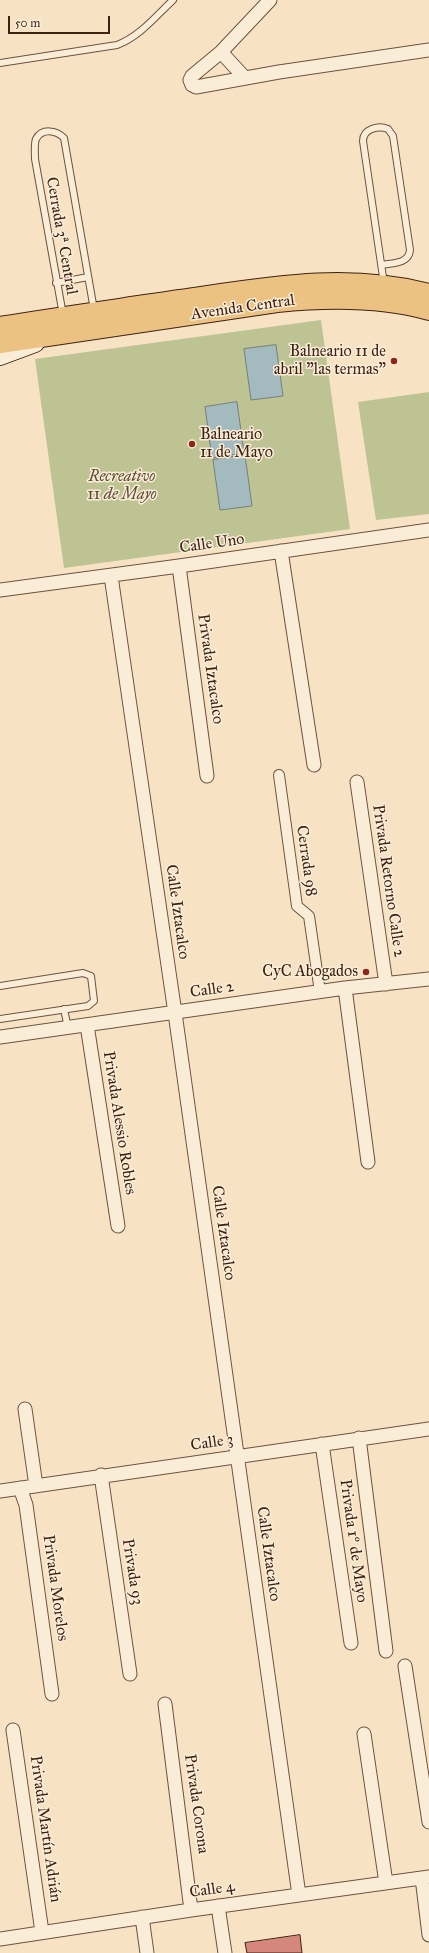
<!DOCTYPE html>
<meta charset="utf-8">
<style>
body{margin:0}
#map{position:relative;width:429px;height:1953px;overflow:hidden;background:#f7e3c3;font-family:"IM FELL Great Primer",serif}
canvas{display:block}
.scale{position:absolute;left:8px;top:16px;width:102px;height:18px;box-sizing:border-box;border:2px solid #3d2214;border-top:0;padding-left:5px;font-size:12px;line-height:14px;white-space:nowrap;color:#3d2214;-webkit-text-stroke:3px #faedd8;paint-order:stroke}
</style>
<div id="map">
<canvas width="429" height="1953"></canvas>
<div class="scale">50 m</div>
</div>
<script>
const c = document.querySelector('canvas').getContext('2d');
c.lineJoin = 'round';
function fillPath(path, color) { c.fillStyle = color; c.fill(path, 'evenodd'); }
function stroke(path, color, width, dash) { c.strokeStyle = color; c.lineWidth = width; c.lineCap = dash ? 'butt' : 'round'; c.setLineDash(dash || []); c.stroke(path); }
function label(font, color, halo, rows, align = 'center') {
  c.font = font + ' "IM FELL Great Primer",serif'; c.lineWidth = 3; c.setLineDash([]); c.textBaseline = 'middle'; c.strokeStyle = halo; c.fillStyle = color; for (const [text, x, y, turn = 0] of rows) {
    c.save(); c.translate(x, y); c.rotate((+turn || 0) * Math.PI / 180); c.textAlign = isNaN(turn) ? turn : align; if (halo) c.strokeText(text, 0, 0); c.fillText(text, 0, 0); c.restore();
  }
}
fillPath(new Path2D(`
 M321,320L350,529L64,568L35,359Z
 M429,392V514L376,520L358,402Z`), '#bec393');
const water = new Path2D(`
 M276,345L283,396L251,400L244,349Z
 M237,402L244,453L212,458L205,407Z
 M245,455L252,506L220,510L213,460Z`);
fillPath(water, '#a3bbbf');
stroke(water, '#7a7e7b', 1);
const building = new Path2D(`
 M300,1935L302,1953H247L245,1943Z`);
fillPath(building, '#d6877d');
stroke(building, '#3d2214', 1);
const service = new Path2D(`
 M0,63L117,45C140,36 155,17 173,0
 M382,265C392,263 409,264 410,250L393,136L388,129C378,125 363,129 363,141L384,284
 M56,283L88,277
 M63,315L35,159C35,153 34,144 36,139C42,128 56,130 64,138L94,310
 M0,986L83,973L91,976L94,1001L88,1006L0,1019
 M64,1009L68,1028`);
const pedestrian = new Path2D(`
 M279,775L297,906L309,916L320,992`);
const minor = new Path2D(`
 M270,0L221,52L192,76L190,80L192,85L196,87L279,72L429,50
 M221,52L245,78
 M281,551L314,765
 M179,566L207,776
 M111,576L175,1013L299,1895
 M0,590L179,566L429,530
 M357,782L386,984
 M345,988L368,1162
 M87,1025L118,1226
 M0,1037L345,988L429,979
 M25,1409L36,1486
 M359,1438L386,1651
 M322,1444L351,1643
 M101,1475L130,1674
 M20,1488L26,1505L52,1694
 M0,1491L429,1429
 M405,1666L429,1822
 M165,1704L191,1910
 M13,1730L42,1932
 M364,1734L386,1883
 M422,1878L429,1935
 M218,1906L225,1953
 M142,1917L147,1953
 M0,1939L191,1910L429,1877`);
const secondary = new Path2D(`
 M0,356L35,343`);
const primary = new Path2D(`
 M0,327C60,317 120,309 180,300C264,288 344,272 429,294
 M0,343L277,302C327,297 380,296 429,310`);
stroke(service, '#6c5240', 8);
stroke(pedestrian, '#6c5240', 12);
stroke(minor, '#6c5240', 15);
stroke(secondary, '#3d2214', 20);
stroke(primary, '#3d2214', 22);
stroke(service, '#faedd8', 6);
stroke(pedestrian, '#faedd8', 10);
stroke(minor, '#faedd8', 13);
stroke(secondary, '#faedd8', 18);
stroke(primary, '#ecc282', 20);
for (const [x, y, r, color] of [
 [394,361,4,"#8f2418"],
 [192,444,4,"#8f2418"],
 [366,972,4,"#8f2418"]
]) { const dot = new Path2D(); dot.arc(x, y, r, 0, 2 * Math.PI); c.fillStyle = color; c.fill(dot); stroke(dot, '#faedd8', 1.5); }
label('16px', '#3d2214', '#faedd8', [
 ["Cerrada 3ª Central",61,236,80],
 ["Avenida Central",243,308,-8],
 ["Calle Uno",212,544,-8],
 ["Privada Iztacalco",210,669,82],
 ["Cerrada 98",306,861,82],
 ["Privada Retorno Calle 2",388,881,82],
 ["Calle Iztacalco",177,912,82],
 ["Calle 2",212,990,-8],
 ["Privada Alessio Robles",119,1123,81],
 ["Calle Iztacalco",223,1233,82],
 ["Calle 3",212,1443,-8],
 ["Privada 1º de Mayo",353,1541,82],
 ["Calle Iztacalco",268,1554,82],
 ["Privada 93",132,1572,81],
 ["Privada Morelos",55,1588,82],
 ["Privada Corona",196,1804,82],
 ["Privada Martín Adrián",45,1829,82],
 ["Calle 4",212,1890,-8]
]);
label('16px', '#3d2214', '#faedd8', [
 ["Balneario 11 de",386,352],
 ["abril \"las termas\"",386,370],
 ["Balneario",200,435,"left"],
 ["11 de Mayo",200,453,"left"],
 ["CyC Abogados",358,972]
], 'right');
label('italic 16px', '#5d4a34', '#faedd8', [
 ["Recreativo",122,477],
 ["11 de Mayo",122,495]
]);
</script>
